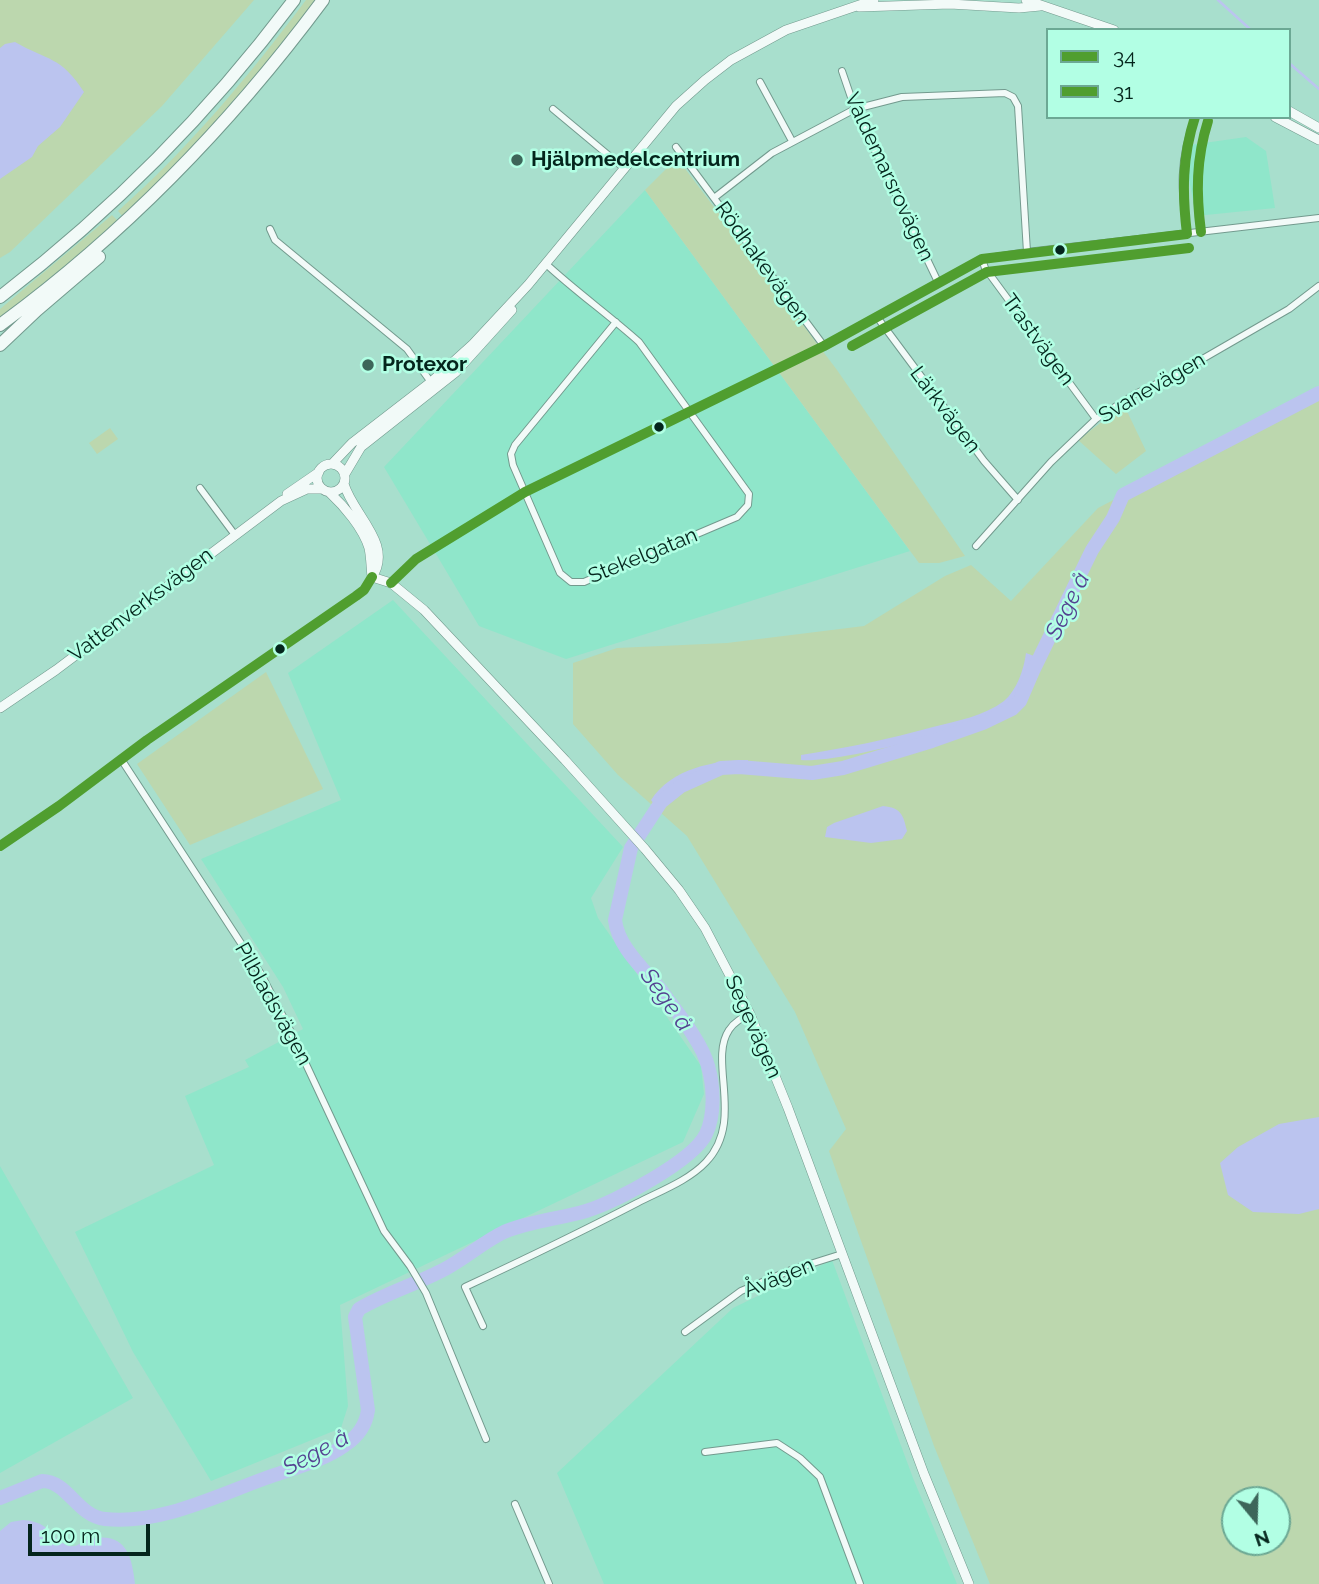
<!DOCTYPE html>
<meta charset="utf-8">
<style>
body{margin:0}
#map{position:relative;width:1319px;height:1584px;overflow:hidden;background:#a8dfcd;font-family:Raleway,sans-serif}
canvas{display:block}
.legend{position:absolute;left:1046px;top:28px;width:245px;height:91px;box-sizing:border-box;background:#b2ffe4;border:2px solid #6ca894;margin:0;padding:9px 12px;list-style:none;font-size:21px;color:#04251c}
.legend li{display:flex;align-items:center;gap:14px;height:35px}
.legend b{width:35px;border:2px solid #6ca894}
.north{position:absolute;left:1221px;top:1486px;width:70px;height:70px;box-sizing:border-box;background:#b2ffe4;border:2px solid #6ca894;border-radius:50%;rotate:161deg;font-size:19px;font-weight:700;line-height:28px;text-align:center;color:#04251c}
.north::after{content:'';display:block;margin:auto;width:24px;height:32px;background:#3d665a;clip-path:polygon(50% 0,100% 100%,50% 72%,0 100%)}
.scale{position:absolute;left:28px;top:1524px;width:122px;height:32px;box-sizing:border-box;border:4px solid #04251c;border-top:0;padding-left:9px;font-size:21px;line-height:24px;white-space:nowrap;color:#04251c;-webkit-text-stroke:5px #b2ffe4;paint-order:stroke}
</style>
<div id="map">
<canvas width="1319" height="1584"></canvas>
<ul class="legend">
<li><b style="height:9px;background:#509e2f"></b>34</li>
<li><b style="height:9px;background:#509e2f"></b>31</li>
</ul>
<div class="north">N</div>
<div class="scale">100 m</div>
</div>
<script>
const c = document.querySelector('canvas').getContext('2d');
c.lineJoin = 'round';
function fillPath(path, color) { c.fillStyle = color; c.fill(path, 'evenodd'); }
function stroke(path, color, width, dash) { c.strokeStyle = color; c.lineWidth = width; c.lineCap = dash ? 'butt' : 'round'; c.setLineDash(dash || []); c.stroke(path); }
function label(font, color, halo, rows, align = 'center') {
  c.font = font + ' Raleway,sans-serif'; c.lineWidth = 5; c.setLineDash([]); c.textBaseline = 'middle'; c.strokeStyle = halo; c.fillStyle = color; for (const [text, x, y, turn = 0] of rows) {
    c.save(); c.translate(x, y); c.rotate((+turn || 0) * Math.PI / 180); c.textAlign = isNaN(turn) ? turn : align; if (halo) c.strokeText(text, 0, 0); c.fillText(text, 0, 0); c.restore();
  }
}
fillPath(new Path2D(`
 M1246,137L1266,151L1275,208L1196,216L1187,169L1190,145Z
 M645,190L910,551L566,659L479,626L384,467Z
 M393,600L623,847L591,898L598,918L701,1066L704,1094L683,1142L340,1305L348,1406L341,1428L211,1481L133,1352L75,1232L214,1165L185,1096L249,1067L245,1060L303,1029L283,987L201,859L341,800L288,673Z
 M0,1166L133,1398L0,1473Z
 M832,1260L913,1478L957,1584H604L557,1473L733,1308Z`), '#8fe6ca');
fillPath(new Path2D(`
 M0,0H254L162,106L10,252L0,258Z
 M306,0H317L229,111L124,218L118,211C189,148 249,76 306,0Z
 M677,158L837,370L965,556L939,563H919L645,190Z
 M112,215L119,222L0,320V309Z
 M1319,393V1584H990L934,1446L829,1151L846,1129L795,1012L687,836L618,775L573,724V663L617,648L727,643L864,626L945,576L971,565L1011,601L1098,508ZM1235,1500H1277V1542H1235Z
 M1124,405L1146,451L1116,474L1078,440Z
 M110,428L118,439L97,454L89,443Z
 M266,672L323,789L190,845L137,764Z`), '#bcd7ae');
fillPath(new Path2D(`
 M15,42C48,61 61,56 84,92L60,127L38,146L32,157L0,179V48L5,44Z
 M1026,653L1034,656C1029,669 1025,690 1016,700C990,725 838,764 801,760V755C846,748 890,739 933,727C957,721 984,716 1004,701C1017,690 1024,669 1026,653Z
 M748,760V765C711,765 679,775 654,804L651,800C672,768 713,761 748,760Z
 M883,806C901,808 903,814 907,831L902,839L871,843L825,837L827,827L834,823Z
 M1319,1117V1209L1299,1214L1253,1212L1228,1195L1220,1163L1238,1147L1279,1124Z
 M23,1520C53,1522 50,1540 69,1546C77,1548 82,1541 90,1539C125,1531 132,1555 135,1584H0V1531L11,1522Z`), '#bbc4ef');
stroke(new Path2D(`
 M1218,0L1251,30
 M1289,63L1319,89`), '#bbc4ef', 2.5);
stroke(new Path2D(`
 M0,1498L42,1481C68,1481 77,1516 105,1519C159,1525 216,1496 266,1478C291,1469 323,1461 345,1445C357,1437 366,1425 368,1410L355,1317L359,1309C386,1293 417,1284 445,1269C466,1258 483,1242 504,1232C530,1221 559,1219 586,1211C615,1202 693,1161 706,1134C715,1115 714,1087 708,1066C702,1042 676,1011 661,990C644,969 618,947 615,920L631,848L661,802L681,786L721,768L739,767L812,773L843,768L932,741L983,723L1012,709L1020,701L1033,671L1092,550L1113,518L1123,495L1319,393`), '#bbc4ef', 14);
const street = new Path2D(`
 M842,71L855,109L938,282
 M760,82L792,141
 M553,109L625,169
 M676,147L824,346L982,259L1027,252L1319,218
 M714,198L772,153L855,109L902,97L1005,93L1013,97L1018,106L1027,252
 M270,229L275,240L407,349L433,385
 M1187,234C1181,188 1179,162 1195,117
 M982,259L985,268L1096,419
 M545,263C575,291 609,315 639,342L749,494L748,505L737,517L584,582H571L560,573L513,465L511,454L515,445L616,322
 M877,317L984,461L1018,500
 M200,488L235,535
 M976,546L1051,462L1096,419L1135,394L1173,376L1289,309L1319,286
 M121,759L261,974L290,1030L384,1231L410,1266L426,1293L486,1439
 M0,846L59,806L147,740L356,596L364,590L372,577
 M483,1326L465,1287C523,1260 581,1232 637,1203C660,1191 688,1181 706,1162C745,1121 708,1061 729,1030C734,1022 742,1018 750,1014
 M685,1332L741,1291L791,1270L842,1254
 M705,1452L777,1443L800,1458L820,1477L860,1584
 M515,1504L549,1584`);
const secondary = new Path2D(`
 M1026,0L1114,30
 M859,7L950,4L1019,8L1040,6
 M1289,111L1319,128
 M1275,117L1319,140
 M332,464L352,443L431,382L473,344L528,285L676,106L705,80L731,60L786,30L874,0
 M317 478a14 14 0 1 1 28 0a14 14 0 1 1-28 0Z
 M345,474L361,447L456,372L512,310
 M344,484C353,515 394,544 372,577
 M329,492C344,506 363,528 369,548C371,557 371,568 372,577
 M287,494L319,472
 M372,577L391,583L424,610L565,760L645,849L679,890L705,928L750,1014L788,1108L924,1474L969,1584
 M0,708L56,670L281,501L307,489H322`);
const highway = new Path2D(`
 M0,297C111,212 210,112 294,0
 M0,325C124,234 231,124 323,0
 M0,345L37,310L99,257`);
stroke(street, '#739a8e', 8);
stroke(secondary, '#739a8e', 10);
stroke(highway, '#739a8e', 14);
stroke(street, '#f2faf8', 6);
stroke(secondary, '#f2faf8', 9);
stroke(highway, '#f2faf8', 12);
stroke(new Path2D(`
 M1187,234C1182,193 1182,157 1195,117
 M391,583L416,559L525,492L824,346L982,259L1187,234
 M0,846L59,806L147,740L356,596L364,590L372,577`), '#509e2f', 10);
stroke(new Path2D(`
 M1201,232C1196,193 1196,159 1208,121
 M852,346L987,272L1189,248`), '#509e2f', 10);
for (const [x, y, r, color] of [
 [517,160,7,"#3d665a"],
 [1060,250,6,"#04251c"],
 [368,365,7,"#3d665a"],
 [659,427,6,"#04251c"],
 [280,649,6,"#04251c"]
]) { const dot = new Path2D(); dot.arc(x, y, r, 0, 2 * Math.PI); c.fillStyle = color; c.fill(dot); stroke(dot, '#b2ffe4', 2.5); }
label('bold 21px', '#04251c', '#b2ffe4', [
 ["Hjälpmedelcentrium",531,160],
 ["Protexor",382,365]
], 'left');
label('21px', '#04251c', '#b2ffe4', [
 ["Valdemarsrovägen",889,177,65],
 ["Rödhakevägen",762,263,54],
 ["Trastvägen",1038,340,54],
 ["Svanevägen",1152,388,-30],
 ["Lärkvägen",945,410,53],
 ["Stekelgatan",643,556,-22],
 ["Vattenverksvägen",141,605,-37],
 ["Pilbladsvägen",273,1004,61],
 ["Segevägen",753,1027,66],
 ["Åvägen",779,1278,-22]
]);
label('italic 23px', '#544291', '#b2ffe4', [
 ["Sege å",1068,606,-64],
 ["Sege å",666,1000,54],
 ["Sege å",316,1453,-28]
]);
</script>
